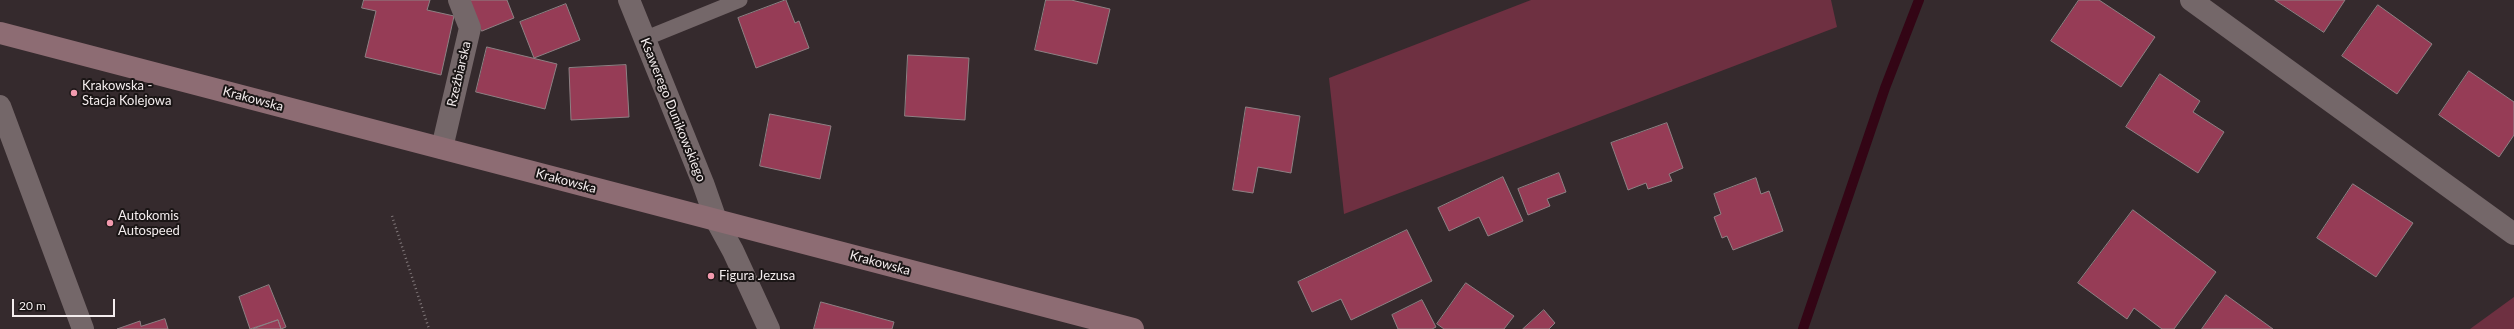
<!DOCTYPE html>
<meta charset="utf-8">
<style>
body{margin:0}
#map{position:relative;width:2514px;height:329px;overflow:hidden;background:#352a2d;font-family:Lato,sans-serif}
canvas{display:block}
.scale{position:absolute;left:12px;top:299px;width:103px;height:18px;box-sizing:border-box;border:2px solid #f4edee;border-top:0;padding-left:5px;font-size:12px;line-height:14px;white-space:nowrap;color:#f4edee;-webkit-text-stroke:3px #1a1515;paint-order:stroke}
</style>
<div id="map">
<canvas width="2514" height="329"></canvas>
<div class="scale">20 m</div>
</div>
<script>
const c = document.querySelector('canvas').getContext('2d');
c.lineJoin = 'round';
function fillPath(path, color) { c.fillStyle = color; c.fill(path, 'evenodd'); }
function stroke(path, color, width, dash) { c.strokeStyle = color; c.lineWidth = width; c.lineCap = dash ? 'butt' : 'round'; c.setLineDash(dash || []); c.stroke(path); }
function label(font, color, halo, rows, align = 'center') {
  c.font = font + ' Lato,sans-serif'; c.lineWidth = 4; c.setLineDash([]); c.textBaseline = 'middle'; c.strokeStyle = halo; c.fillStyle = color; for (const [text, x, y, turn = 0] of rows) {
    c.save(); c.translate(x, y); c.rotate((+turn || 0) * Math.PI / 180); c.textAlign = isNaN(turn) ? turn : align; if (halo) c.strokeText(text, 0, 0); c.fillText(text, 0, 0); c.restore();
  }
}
fillPath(new Path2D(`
 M1531,0H1831L1837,27L1344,214L1329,78Z
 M2514,297V329H2470Z`), '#6e3041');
stroke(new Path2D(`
 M1803,329L1885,88L1919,0`), '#330515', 10);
const building = new Path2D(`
 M364,0H430L427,10L454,16L441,75L365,57L376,11L362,8Z
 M469,0H507L514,18L482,31Z
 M786,0L795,23L799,21L809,48L756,68L738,18Z
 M1046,0H1071L1110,9L1097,64L1035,50Z
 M2079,0H2099L2155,37L2121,87L2051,41Z
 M2275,0H2345L2324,32Z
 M566,4L580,40L534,58L520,22Z
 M2378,5L2432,44L2397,94L2342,56Z
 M487,47L557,64L545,109L476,92Z
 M908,55L969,58L965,120L905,116Z
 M626,65L629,117L571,120L569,68Z
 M2469,71L2514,102V135L2499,157L2439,115Z
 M2160,74L2200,101L2193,112L2224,132L2198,173L2126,127Z
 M1246,107L1300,116L1291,173L1258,167L1253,193L1233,190Z
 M770,114L831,126L820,179L760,166Z
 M1667,123L1683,168L1669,174L1672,181L1648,189L1646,183L1628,190L1611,143Z
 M1559,173L1566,192L1547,199L1550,206L1528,215L1518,189Z
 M1503,177L1523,221L1488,236L1479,217L1449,231L1438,208Z
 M1756,178L1761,194L1769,191L1783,231L1733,250L1727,236L1722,238L1714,217L1721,214L1714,194Z
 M2353,184L2413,223L2376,277L2317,238Z
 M2133,210L2216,272L2174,329H2162L2134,308L2127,319L2078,283Z
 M1407,230L1432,281L1351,320L1341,299L1312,312L1298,282Z
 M1466,283L1514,316L1504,329H1444L1437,324Z
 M269,285L286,327L281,329L278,320L250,329L239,297Z
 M2226,295L2273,329H2202Z
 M1422,300L1436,327L1432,329H1398L1392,315Z
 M821,302L894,322L892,329H814Z
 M1544,310L1555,323L1549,329H1523Z
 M165,319L168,329H117L140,321L141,326Z
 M278,320L281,329H253Z`);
fillPath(building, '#963c56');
stroke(building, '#8e8184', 1);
stroke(new Path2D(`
 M392,216L429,329`), '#81787a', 2.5, [1, 3]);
stroke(new Path2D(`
 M644,39L740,0`), '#746769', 15);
stroke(new Path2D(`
 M629,0L703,183L716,220L733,251L769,329
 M2191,0L2514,234
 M0,106L83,329
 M442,148L470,28L459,0`), '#746769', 22);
stroke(new Path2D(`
 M0,33L1133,329`), '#8d6c73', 22);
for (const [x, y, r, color] of [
 [74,93,4,"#f29aae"],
 [110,223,4,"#f29aae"],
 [711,276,4,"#f29aae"]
]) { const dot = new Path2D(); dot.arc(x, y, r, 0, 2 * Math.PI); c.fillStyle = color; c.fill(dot); stroke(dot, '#1a1515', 1.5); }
label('13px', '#f4edee', '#1a1515', [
 ["Rzeźbiarska",459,74,-77],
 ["Krakowska",253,99,15],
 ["Ksawerego Dunikowskiego",673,110,68],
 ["Krakowska",566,181,15],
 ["Krakowska",880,263,15]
]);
label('13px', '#f4edee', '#1a1515', [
 ["Krakowska -",82,86],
 ["Stacja Kolejowa",82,101],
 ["Autokomis",118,216],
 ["Autospeed",118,231],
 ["Figura Jezusa",719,276]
], 'left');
</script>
